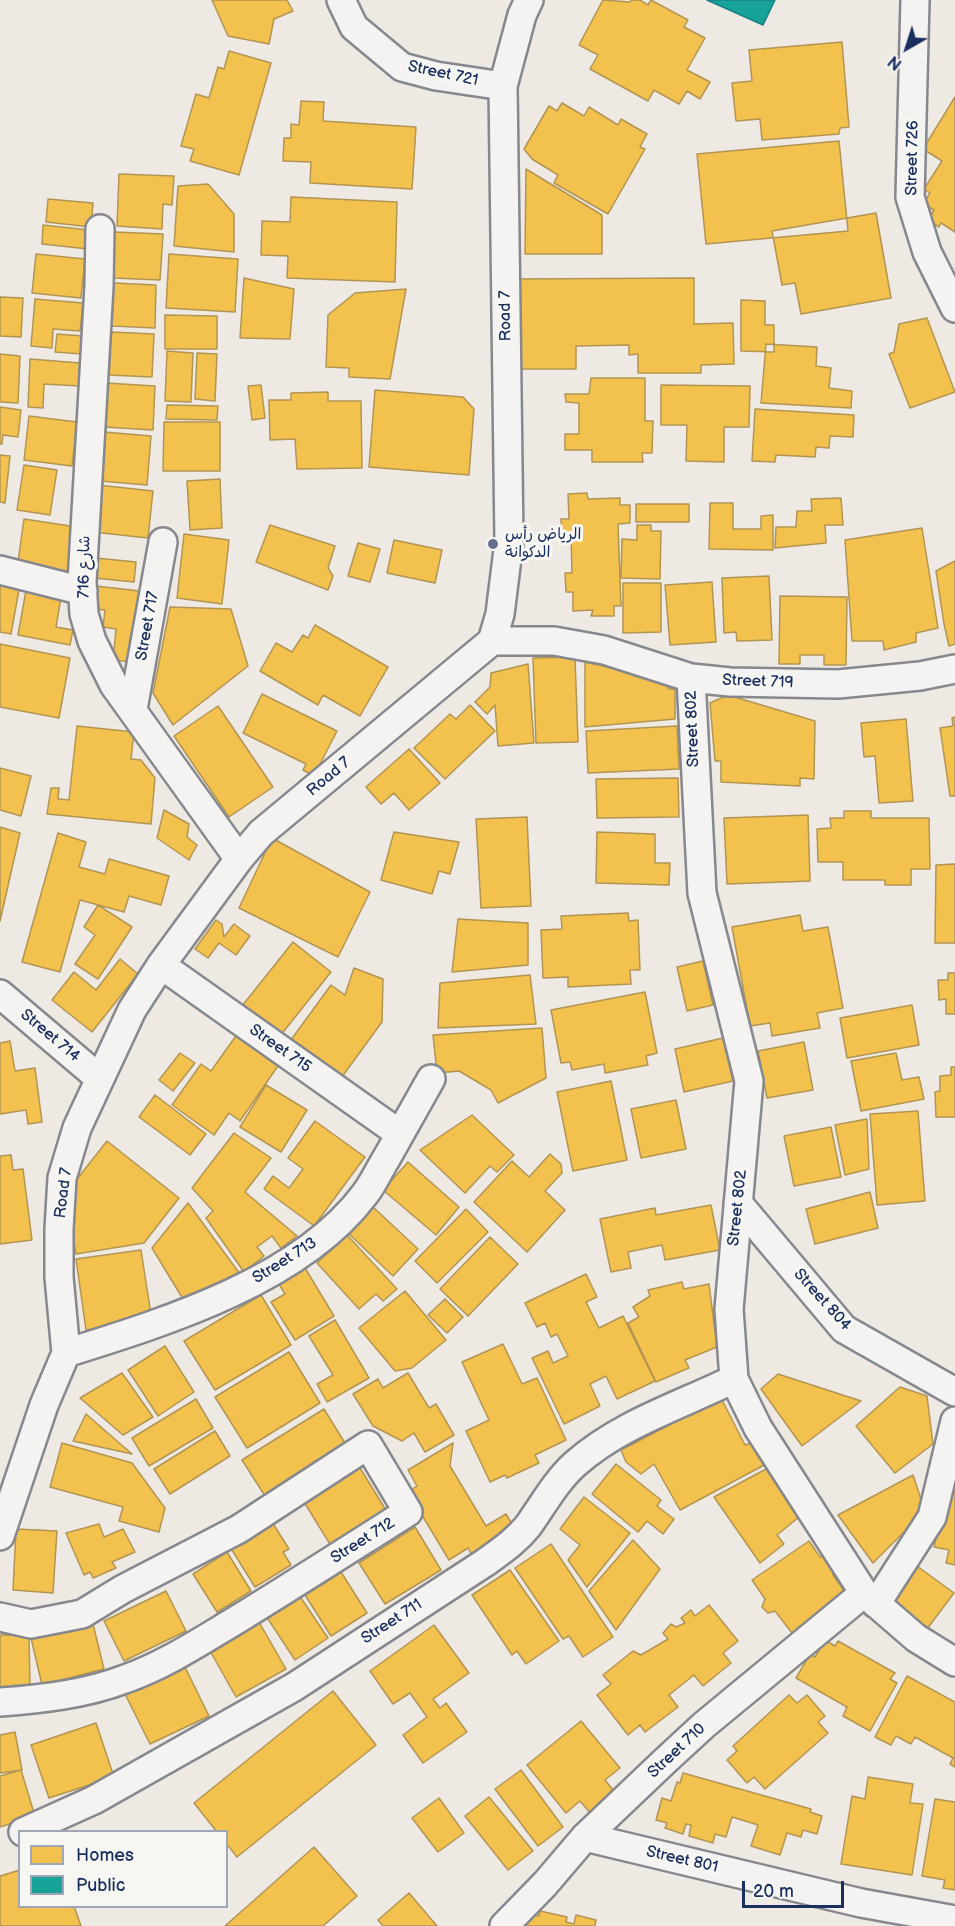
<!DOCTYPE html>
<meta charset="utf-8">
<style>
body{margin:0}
#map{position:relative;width:955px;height:1926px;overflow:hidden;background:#eee9e3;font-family:"Balsamiq Sans",sans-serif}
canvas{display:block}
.legend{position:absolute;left:18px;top:1830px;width:210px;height:78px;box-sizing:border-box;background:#f6f6f2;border:2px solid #9ea6b7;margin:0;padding:8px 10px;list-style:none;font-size:18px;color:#1b2f5e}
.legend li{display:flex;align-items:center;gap:12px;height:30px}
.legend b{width:30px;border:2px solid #9ea6b7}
.north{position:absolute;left:877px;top:18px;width:60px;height:60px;-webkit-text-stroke:4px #f6f6f2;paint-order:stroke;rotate:219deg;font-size:16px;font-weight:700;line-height:24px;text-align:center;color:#1b2f5e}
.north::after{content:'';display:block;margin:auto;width:21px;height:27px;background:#1b2f5e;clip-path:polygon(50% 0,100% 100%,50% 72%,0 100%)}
.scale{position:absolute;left:742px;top:1881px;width:102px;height:27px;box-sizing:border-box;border:3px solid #1b2f5e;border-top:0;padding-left:8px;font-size:18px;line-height:21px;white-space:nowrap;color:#1b2f5e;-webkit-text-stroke:4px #f6f6f2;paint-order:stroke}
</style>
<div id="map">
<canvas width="955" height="1926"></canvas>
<ul class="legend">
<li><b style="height:16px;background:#f2c14e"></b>Homes</li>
<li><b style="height:16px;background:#17a398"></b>Public</li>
</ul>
<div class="north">N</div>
<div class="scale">20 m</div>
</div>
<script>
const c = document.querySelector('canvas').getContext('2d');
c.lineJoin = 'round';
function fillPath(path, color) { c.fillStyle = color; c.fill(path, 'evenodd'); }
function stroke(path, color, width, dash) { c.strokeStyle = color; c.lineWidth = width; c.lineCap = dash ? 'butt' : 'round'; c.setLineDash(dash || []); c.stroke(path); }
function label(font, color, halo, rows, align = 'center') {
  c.font = font + ' "Balsamiq Sans","Playpen Sans Arabic",sans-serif'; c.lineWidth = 6; c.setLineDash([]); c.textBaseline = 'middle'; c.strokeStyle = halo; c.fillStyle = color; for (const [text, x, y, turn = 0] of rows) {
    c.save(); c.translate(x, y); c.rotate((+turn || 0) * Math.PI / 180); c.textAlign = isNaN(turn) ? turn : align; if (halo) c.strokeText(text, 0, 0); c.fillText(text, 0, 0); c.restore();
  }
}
const homes = new Path2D(`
 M212,0H287L293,11L274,19L269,44L228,36Z
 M603,0L630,2L631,0H640L648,5L651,0L688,20L684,27L705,38L687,70L710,82L700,99L687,91L679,104L654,90L648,101L590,69L598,55L579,45Z
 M842,42L849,127L840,128L839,134L762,140L760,119L736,121L732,83L752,81L749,50Z
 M229,51L271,63L239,175L190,161L194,149L181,146L196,94L209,98L218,67L224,69Z
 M955,97V232L941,223L939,227L928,220L934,210L923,204L930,193L924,189L942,161L923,149Z
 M301,101L324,102L323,121L416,127L412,189L310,183L311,162L283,161L284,138H291V124L299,125Z
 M562,103L584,116L589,107L618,125L621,119L647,134L640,147L645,149L608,214L554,183L558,175L532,159L524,149L549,106L557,111Z
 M839,141L848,231L706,244L697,154Z
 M526,169L602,215V254H525Z
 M119,174L174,176L172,205L163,204L162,229L117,226Z
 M208,184L234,214V252L174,246L178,186Z
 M291,197L397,202L395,282L287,278L288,256L261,255L262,221L290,222Z
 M48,199L93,203L91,227L46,222Z
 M876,213L891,298L801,314L795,283L782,285L772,231Z
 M43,225L89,230L88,249L42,244Z
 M115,232L163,234L160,280L113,278Z
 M36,254L85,259L81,298L32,293Z
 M169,254L238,259L235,312L166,308Z
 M244,278L294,289L290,339L240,338Z
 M694,278V324L733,323L734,364L701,365V373H638V354L629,355V345L576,346V369H517L516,279Z
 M114,283L156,285L155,328L112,326Z
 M406,289L390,379L349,377V368L326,367L328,315L355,293Z
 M0,297L23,298L21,337L0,336Z
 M35,299L83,303L80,331L53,329L52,348L31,346Z
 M741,300L765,301V325H774V352L741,351Z
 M165,315L217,316V349H165Z
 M927,318L955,392L910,408L889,354L894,352L899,324Z
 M111,332L154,334L152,377L109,375Z
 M57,334L83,336L82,354L55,352Z
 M766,344L817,347L816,366L831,368L829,388L852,391L851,408L761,403Z
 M167,351L193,353L191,402L165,401Z
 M197,353L217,354L215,401L195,399Z
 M0,354L20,356L18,403L0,402Z
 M30,359L80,363L79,386L44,384L43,408L28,407Z
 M591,378H645V421H653L652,453H642L643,462H592V450H565V434H579V403L566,402L565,394H589Z
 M106,383L155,386L153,430L104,427Z
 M261,385L265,418L252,420L248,386Z
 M661,385L750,386L749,427H724V462L686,461L687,425H661Z
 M375,390L463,397L474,409L469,475L369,467Z
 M328,392V401H361L362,468L297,469L295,439L270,440L269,400H291V393Z
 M167,405L218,406L217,420L166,419Z
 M0,407L21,410L18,437L3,435L2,444H0Z
 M755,409L854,415L853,437L830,436L829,448L816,447L815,457L776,455L775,462L752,461Z
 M29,416L77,422L72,466L24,460Z
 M164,422H220V471H163Z
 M104,432L151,436L147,485L100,481Z
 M0,455L10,456L5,503L0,502Z
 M24,465L57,470L50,515L17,510Z
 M220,479L222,528L190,530L187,481Z
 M98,485L153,491L148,538L93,532Z
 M587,493L588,499L620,498V505H630V523L618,524L621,606H614V616H591L593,610L573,611V592H566L565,573H572L571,536H562L561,519H569L568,494Z
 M841,498L843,525H825L826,543L775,548L776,527H796L797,511H812L811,499Z
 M710,503H733V529H761V516L773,515V550L709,549Z
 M636,504H689V522H636Z
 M24,519L77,527L70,576L17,569Z
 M270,525L335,546L328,568L333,576L328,590L256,562Z
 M637,525H651V531H661L660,579L621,578L622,539L637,540Z
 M922,528L938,628L916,633V642L884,650L883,641H852L845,540Z
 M184,534L229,540L222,604L177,598Z
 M394,540L442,550L435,583L387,573Z
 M358,543L380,549L370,582L348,576Z
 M96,558L136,562L134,582L94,578Z
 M955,561V644L949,646L944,624L936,571Z
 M769,576L772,640L737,641L736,632L724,633L722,578Z
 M0,580L20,584L11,634L0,632Z
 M712,582L716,642L670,645L665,585Z
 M623,583H661V632L623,633Z
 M27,585L62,592L56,627L73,630L70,645L18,635Z
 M96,586L140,591L132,662L113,660L116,629L103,627L105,610L93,609Z
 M780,596L847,597L846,665H824V655H800V664H779Z
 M170,607L231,609L248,666L173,725L153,693Z
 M315,625L388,667L360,716L323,695L318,705L260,671L276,643L292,652L303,635L308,638Z
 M0,644L70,658L59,718L0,707Z
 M575,657L578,742L536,743L533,658Z
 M585,662L667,680L668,689H675V719L585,727Z
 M528,664L534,743L498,746L495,705L487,714L475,702L490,687L491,673Z
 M262,694L337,731L314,776L303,770L306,764L243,733Z
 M728,695L815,721L814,779L800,778V786L721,782V761H715L710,703Z
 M470,705L495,731L445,779L414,748L450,714L456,719Z
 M218,706L273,787L229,817L174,736Z
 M955,717V796H950L940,728L953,726L952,718Z
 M906,719L913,801L879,803L875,756L864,757L861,723Z
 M77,726L134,732L131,759L141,760L155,778L151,824L47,814L51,788H59L58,799L69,800Z
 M677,726L679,769L588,773L586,731Z
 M409,749L440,783L409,810L394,793L381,804L366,787Z
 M0,768L31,776L21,816L0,810Z
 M678,778L679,817L597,818L596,779Z
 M164,810L189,824L187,837L197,845L189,860L157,838Z
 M844,811H871V818H929L930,869H911V885H885V880H843V862H818L817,829L831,828L830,818H844Z
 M808,815L810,881L727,884L724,818Z
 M527,817L531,906L481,908L476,819Z
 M0,827L20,833L0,921Z
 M394,832L459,842L450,874L439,871L432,894L381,880Z
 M597,832L655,834V863H670L669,885L596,883Z
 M58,833L86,842L79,867L105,874L109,859L169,876L161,905L129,896L124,912L80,900L60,972L22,962Z
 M272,838L370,892L338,957L239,908Z
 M955,864V943H935L936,865Z
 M98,905L132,927L98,979L75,964L95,935L84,927Z
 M628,913L629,921L638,920L640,970H630L631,984L568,987V977L543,978L541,930L562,929L561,916Z
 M800,915L803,931L828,927L843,1008L817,1013L820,1028L772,1036L770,1023L750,1026L732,927Z
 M458,919L528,923V965L452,972Z
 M216,920L222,924L224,937L234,924L250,936L236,955L219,943L208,958L195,949Z
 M293,942L331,972L280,1036L242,1006Z
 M120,959L138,974L92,1032L52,1000L74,972L96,990Z
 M703,961L713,1005L687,1011L677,967Z
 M354,968L383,979L382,1022L339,1081L288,1044L331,985L345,995Z
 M948,973H955V1014H946V999L939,1000L938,980H948Z
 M530,975L536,1024L438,1028L440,983Z
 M645,992L657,1053L646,1056L648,1065L605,1073L604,1064L572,1070L570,1062L561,1063L551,1010Z
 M912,1005L919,1045L847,1058L840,1018Z
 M542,1028L546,1078L498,1103L491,1090L459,1071L437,1073L433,1035Z
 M238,1033L280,1063L240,1121L229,1113L214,1135L172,1105L201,1064L211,1071Z
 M723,1038L733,1081L684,1092L675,1049Z
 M10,1041L15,1071L35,1068L42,1122L28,1124L26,1110L0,1114V1043Z
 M804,1042L813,1090L767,1098L758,1051Z
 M180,1053L195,1063L173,1091L159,1080Z
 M896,1053L902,1080L919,1077L924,1099L861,1111L851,1061Z
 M951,1067H955V1117H936L935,1092L940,1091V1076L951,1075Z
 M611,1081L627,1160L573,1171L557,1092Z
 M266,1085L307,1110L281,1152L240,1127Z
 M155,1095L206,1134L190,1155L139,1117Z
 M676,1100L686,1149L641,1158L631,1109Z
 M918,1111L925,1201L877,1205L870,1114Z
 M472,1115L514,1155L497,1172L490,1166L465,1193L420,1150Z
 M867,1119L869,1169L845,1175L835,1125Z
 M315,1121L365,1157L314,1226L264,1189L273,1176L289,1188L303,1169L288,1158Z
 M831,1127L841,1177L794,1186L784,1136Z
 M234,1133L271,1158L245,1192L297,1236L281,1248L272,1236L257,1247L264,1256L244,1272L206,1218L213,1211L192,1188Z
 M107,1141L179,1198L144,1243L76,1254L66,1193Z
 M550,1154L561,1164L562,1173L545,1191L565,1210L527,1252L474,1202L512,1161L529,1177Z
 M11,1155L13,1170L23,1169L32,1240L0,1244V1156Z
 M408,1162L459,1207L436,1235L383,1190Z
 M870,1192L878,1228L815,1244L806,1209Z
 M188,1203L240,1274L186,1304L152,1248Z
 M711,1205L720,1250L665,1260L662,1245L628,1252L631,1268L611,1272L600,1219L655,1208L656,1215Z
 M373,1207L418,1249L393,1276L348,1233Z
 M466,1209L488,1232L437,1283L415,1261Z
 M347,1235L397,1289L383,1301L376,1294L359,1309L317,1263Z
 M490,1237L518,1264L468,1316L440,1289Z
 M141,1250L152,1321L86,1330L76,1259Z
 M305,1268L334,1316L295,1340L271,1302L285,1294L279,1284Z
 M586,1274L597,1297L586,1302L599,1328L623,1316L655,1381L617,1399L606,1376L590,1384L600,1406L564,1424L532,1358L548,1351L553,1363L568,1356L557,1334L551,1337L545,1323L537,1327L525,1303Z
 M682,1282L684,1289L709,1284L717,1347L685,1360L689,1368L656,1382L628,1323L639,1317L633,1307L650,1296L648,1290Z
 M405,1291L446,1340L412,1368L395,1371L359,1328Z
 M261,1295L291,1345L215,1390L184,1341Z
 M445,1299L463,1317L447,1333L428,1315Z
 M335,1320L369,1378L327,1402L317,1384L333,1375L309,1336Z
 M503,1344L522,1384L537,1378L566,1440L535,1455L539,1463L507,1478L505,1475L490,1482L466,1431L489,1420L462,1362Z
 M165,1346L194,1392L158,1416L128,1370Z
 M289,1352L320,1403L247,1448L215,1397Z
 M122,1373L153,1417L123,1435L80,1398Z
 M408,1373L429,1408L436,1404L454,1435L425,1452L414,1433L402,1441L373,1426L353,1394L378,1379L383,1388Z
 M778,1374L861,1401L802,1446L761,1389Z
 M900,1387L927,1396L933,1444L895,1473L856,1426Z
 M721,1398L745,1445L754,1442L768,1463L680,1510L654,1464L641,1474L626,1462L621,1450Z
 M196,1399L213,1428L149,1466L132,1438Z
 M324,1409L348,1448L267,1499L242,1460Z
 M86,1414L132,1454L73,1441Z
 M215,1431L230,1456L170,1494L154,1469Z
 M62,1443L132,1463L165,1508L159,1532L119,1521L123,1507L50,1487Z
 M453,1443L450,1466L486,1526L506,1514L516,1531L473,1557L468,1548L449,1560L408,1492L417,1486L408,1470Z
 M616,1464L661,1500L657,1506L674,1519L663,1534L647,1521L638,1532L592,1494Z
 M360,1468L389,1515L333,1549L304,1502Z
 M766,1469L799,1517L777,1535L784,1544L760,1563L714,1497Z
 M913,1475L925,1511L873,1563L838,1515Z
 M949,1476L955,1478V1565L946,1563L949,1550L934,1547Z
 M584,1497L630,1533L587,1587L568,1560L580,1545L560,1529Z
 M272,1522L289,1549L283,1552L291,1565L255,1587L230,1547Z
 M99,1524L104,1537L123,1529L135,1552L112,1562L116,1568L93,1578L90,1572L84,1575L66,1533Z
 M415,1527L441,1570L385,1604L359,1563Z
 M16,1529L57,1531L53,1593L13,1590Z
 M633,1540L660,1569L616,1630L589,1591Z
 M809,1541L820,1557L826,1555L833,1566V1575L845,1592L792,1633L775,1611L768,1613L762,1607L765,1599L752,1580Z
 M551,1544L613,1637L583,1657L569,1636L563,1639L515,1568Z
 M227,1552L251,1591L217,1612L193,1574Z
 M917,1566L954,1593L924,1633L887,1605Z
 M510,1570L559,1641L526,1664L517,1651L512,1655L472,1595Z
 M341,1572L367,1613L331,1636L305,1595Z
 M166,1591L186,1631L124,1661L104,1621Z
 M299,1595L328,1638L295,1660L266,1616Z
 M709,1605L738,1641L723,1653L731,1663L703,1686L694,1675L669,1695L678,1707L645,1732L640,1725L628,1735L597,1695L611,1684L603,1675L633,1651L641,1655L668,1639L663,1633L671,1624L676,1627L685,1623L681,1618L691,1610L695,1616Z
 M259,1622L286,1669L236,1697L209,1649Z
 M93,1624L104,1669L42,1685L31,1638Z
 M434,1625L469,1673L433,1699L440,1708L446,1703L467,1732L423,1763L403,1735L427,1717L410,1693L393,1704L370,1671Z
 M0,1635H29L30,1689H0Z
 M825,1640L835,1646L838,1641L895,1673L890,1679L897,1683L870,1731L843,1716L847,1707L796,1678L810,1654L815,1657Z
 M184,1665L209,1716L150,1744L125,1694Z
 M907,1676L955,1702V1767L950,1764L953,1758L915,1737L911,1744L896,1736L891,1745L875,1737Z
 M333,1691L376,1745L237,1857L226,1843V1832H217L194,1803Z
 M789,1695L797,1703L807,1695L825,1716L818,1722L828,1733L765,1789L754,1777L747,1783L727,1760L737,1751L733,1746Z
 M581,1721L620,1768L605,1780L617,1795L592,1815L580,1801L566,1813L527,1765Z
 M96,1723L114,1777L49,1798L31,1745Z
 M15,1732L22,1770L0,1773V1735Z
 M21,1770L35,1816L0,1827V1776Z
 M521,1770L563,1827L538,1846L495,1789Z
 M683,1773L811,1809L810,1812L822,1816L817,1834L803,1830L801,1837L787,1833L780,1855L751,1846L758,1825L732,1817L726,1837L715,1834L713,1843L689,1836L691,1825L686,1824L683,1834L665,1828L667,1823L656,1820L662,1798L671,1801L677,1782L680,1783Z
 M868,1777L913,1784L910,1803L923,1804L912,1875L841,1864L852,1796L865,1799Z
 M489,1797L533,1851L508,1870L465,1816Z
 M439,1798L464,1833L438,1852L412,1818Z
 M935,1799L955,1802V1890L943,1888L945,1880L922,1876Z
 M314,1847L357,1896L323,1926H225Z
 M20,1870V1906H74L81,1926H0V1876Z
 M409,1893L437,1926H383L378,1920Z
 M540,1911L567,1917L566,1922L574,1924L576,1915L596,1920L595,1926H524L527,1913L539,1916Z`);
fillPath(homes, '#f2c14e');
stroke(homes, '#b29553', 1.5);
const public = new Path2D(`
 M707,0H775L763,25Z`);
fillPath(public, '#17a398');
stroke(public, '#188087', 1.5);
const street = new Path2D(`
 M341,0L354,27L402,67L436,76L503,86
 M915,0L910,197L927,252L955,308
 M100,229L99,286L82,582L84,614L92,641L114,685L239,859
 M0,570L83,591
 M492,641H554L604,650L691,678L730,682L838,684L920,676L955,669
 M691,678L702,893L749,1081L729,1309L734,1379L758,1428L864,1593L916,1638L955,1662
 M133,709L163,542
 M161,965L400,1134
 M0,994L99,1078
 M738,1203L844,1329L955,1392
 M66,1353C165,1322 300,1281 365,1194C373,1184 379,1170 386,1159C401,1132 416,1106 431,1079
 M0,1536L44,1405L66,1353L59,1277V1229L62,1178L77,1128L132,1010L161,965L239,859L261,833L492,641L500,614L509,542L503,86L522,15L529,0
 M876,1604L932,1517L955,1421
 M0,1617L31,1624L82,1614L123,1589L239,1529L368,1445L408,1512C351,1548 295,1584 238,1619C201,1641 165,1665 125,1679C86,1694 42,1699 0,1702
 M23,1832L94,1800L294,1687L486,1562C501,1551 516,1541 528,1526C543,1505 556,1481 575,1464C620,1424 681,1405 734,1379
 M585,1837L861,1903L955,1920
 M504,1926L545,1884L585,1837L666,1760L704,1725L864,1593`);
stroke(street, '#86888e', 32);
stroke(street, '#f4f3f1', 27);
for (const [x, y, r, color] of [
 [493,544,6,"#65708d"]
]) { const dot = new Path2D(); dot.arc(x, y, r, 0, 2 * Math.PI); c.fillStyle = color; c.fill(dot); stroke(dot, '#f6f6f2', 2); }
label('16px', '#1b2f5e', '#f6f6f2', [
 ["Street 721",443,74,12],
 ["Street 726",913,158,-89],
 ["Road 7",506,316,-91],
 ["شارع 716",85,567,-89],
 ["Street 717",148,626,-80],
 ["Street 719",758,682,2],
 ["Street 802",693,729,-92],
 ["Road 7",329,777,-40],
 ["Street 714",50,1036,40],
 ["Street 715",280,1049,35],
 ["Road 7",64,1193,-83],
 ["Street 802",738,1208,-84],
 ["Street 713",285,1261,-32],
 ["Street 804",822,1300,48],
 ["Street 712",363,1541,-32],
 ["Street 711",392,1622,-33],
 ["Street 710",677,1751,-43],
 ["Street 801",682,1860,13]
]);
label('16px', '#1b2f5e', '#f6f6f2', [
 ["الرياض رأس",505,535],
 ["الدكوانة",505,553]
], 'left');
</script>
